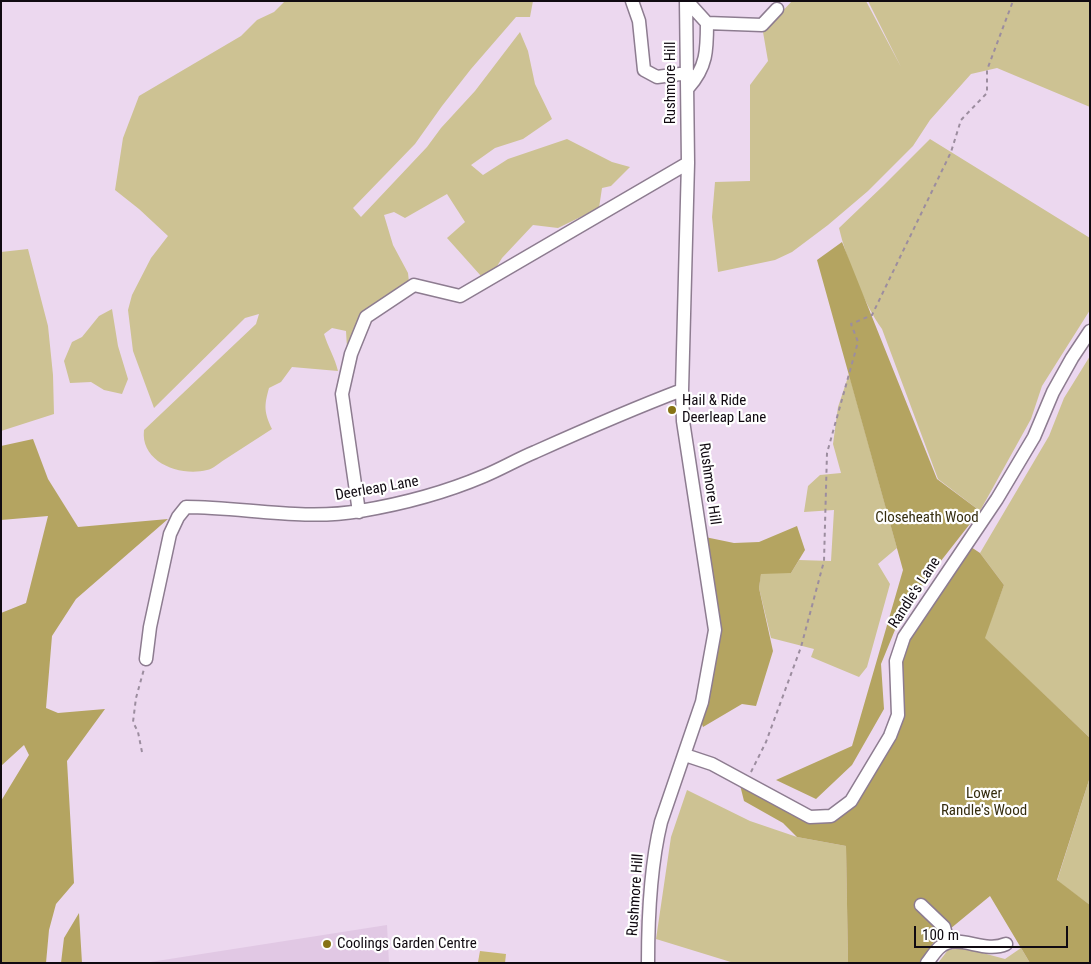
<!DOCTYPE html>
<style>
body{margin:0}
#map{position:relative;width:1091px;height:964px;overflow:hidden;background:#ecd8ef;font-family:"Roboto Condensed",sans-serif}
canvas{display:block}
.frame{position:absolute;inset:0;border:2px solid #100a11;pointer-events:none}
.scale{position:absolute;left:914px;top:926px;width:154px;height:22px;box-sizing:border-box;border:2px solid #100a11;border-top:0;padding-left:6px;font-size:15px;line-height:18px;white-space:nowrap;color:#100a11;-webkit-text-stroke:4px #fff;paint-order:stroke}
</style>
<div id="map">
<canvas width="1091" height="964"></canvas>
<div class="frame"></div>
<div class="scale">100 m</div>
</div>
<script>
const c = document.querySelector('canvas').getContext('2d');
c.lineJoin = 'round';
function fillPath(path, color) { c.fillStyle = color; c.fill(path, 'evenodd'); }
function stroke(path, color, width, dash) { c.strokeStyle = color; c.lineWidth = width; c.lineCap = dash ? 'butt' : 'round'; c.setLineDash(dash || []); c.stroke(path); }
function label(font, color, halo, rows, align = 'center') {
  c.font = font + ' "Roboto Condensed",sans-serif'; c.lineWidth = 4.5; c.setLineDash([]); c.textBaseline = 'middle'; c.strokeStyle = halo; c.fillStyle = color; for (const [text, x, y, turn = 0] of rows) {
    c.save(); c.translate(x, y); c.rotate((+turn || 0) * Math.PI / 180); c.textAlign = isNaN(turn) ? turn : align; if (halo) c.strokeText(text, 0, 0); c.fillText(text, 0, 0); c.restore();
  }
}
fillPath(new Path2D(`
 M387,925L389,963H144Z`), '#e1c8e4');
fillPath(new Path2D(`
 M285,1H533L530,17H516L471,69L442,106L415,144L353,208L361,217L427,147L441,128L475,91L520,32L528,51L535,84L552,119L523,139L495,148L471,165L483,175L508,159L567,139L612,162L630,167L611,186L602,188L599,208L558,228L533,225L502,258L496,268L481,276L447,238L465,222L447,194L405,218L394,212L384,215L393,245L408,273L409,282L387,296L347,348L346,331L332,328L324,334C328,347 335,358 338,371L292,367L281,382L269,388C264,406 264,412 272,429C256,439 240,450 224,460C219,463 213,469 207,470C180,477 140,462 144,430L256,324L259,314L245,318L154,408L133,351L128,310L132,295L151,258L168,236L139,209L115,190L123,138L139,96L241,36L257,20L274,12Z
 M792,1H866L901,67L868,1H1090V107L997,68L971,74L930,120L913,146L868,191L828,225L792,252L775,260L718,272L712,217L715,182L750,181V85L768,61L763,32Z
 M930,139L1090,238V310L1042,386L1031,419L980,511L938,479L882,329C864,304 846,258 839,228L883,186Z
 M28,249L48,326L53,375L54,414L1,431V252Z
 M112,309L118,346L128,379L122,394L104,390L91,382L70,383L64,361L72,342L82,337L99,316Z
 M1090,356V738L984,638L1004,585L980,553L1049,436L1064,398Z
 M849,374L897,548L878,564L890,584L867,667L859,677L811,657L814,649L771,638L759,588L761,573H791L799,560L831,561L834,510L804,512L808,486L820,475L841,473L833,444L838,407Z
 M1090,777V905L1057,881Z
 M687,790L750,821L797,837L846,846L848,963H734L656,939L671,837Z
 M964,948L1005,959L1021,948L1030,963H938L948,950Z`), '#cdc293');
fillPath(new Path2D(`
 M842,242L937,479L980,511L926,580L897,625L881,664L884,709L852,765L816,799L776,780L852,746L903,570L817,260Z
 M33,439L48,479L78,527L168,519L76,599L52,636L46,708L58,713L105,709L67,761L74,883L56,904L49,930L46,963H1V801L29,755L24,745L1,766V613L26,603L48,516L1,520V446Z
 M797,526L805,550L791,573L761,574L759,588L773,651L756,706L742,704L703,727L700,719L718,627L705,537L734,543L759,542Z
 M971,547L980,553L1004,585L985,638L1090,738V777L1057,880L1090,905V963H1030L990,896L933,943L924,963H848L846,846L797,837L783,823L744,801L740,785L832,821L894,740L901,661L912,635Z
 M79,913L82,963H61L64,938Z`), '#b4a461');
fillPath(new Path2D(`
 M480,951L506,954L505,963L478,962Z`), '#c8b875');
const minor = new Path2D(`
 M632,1L639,21L644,70L657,77L688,73
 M687,1L707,23L762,25L777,9
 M688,88C707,67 707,50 707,23
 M359,512L342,394L351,354L366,317L414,285L460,296L688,163
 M146,659L150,627L170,534L178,517L186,507C243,507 303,521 360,511C402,504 444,493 484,476C501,469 518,459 535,452C584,430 632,409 682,390
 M685,755L712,764L810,817L831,816L851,801L890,736L898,715L896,661L904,637L997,499L1034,437L1053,392L1072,358L1090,331
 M921,905L944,927L948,942
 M648,963C648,916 650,867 661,822L702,702L715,630L683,421L682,390L688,163L686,1
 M927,963C931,958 935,951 940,947C958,932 983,954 1006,944`);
stroke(minor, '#8d7c90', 15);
stroke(new Path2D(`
 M142,752L138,732L133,722L136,698L144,669
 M751,772L766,742L801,647L824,561L827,453L858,342L851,324L872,315L951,152L961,120L987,93V70L1013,1`), '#9c8d9f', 2, [4, 4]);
stroke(minor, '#fff', 12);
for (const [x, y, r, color] of [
 [672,410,5,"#877315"],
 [327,944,5,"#877315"]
]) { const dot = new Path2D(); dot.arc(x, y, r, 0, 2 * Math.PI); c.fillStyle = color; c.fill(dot); stroke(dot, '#fff', 2); }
label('15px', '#100a11', '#fff', [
 ["Rushmore Hill",671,83,-90],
 ["Rushmore Hill",709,484,82],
 ["Deerleap Lane",377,489,-10],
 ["Randle's Lane",915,593,-57],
 ["Rushmore Hill",636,895,-86]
]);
label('15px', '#100a11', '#fff', [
 ["Hail & Ride",682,401],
 ["Deerleap Lane",682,418],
 ["Coolings Garden Centre",337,944]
], 'left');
label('15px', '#362e10', '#fff', [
 ["Closeheath Wood",927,518],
 ["Lower",984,794],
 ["Randle's Wood",984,811]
]);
</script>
